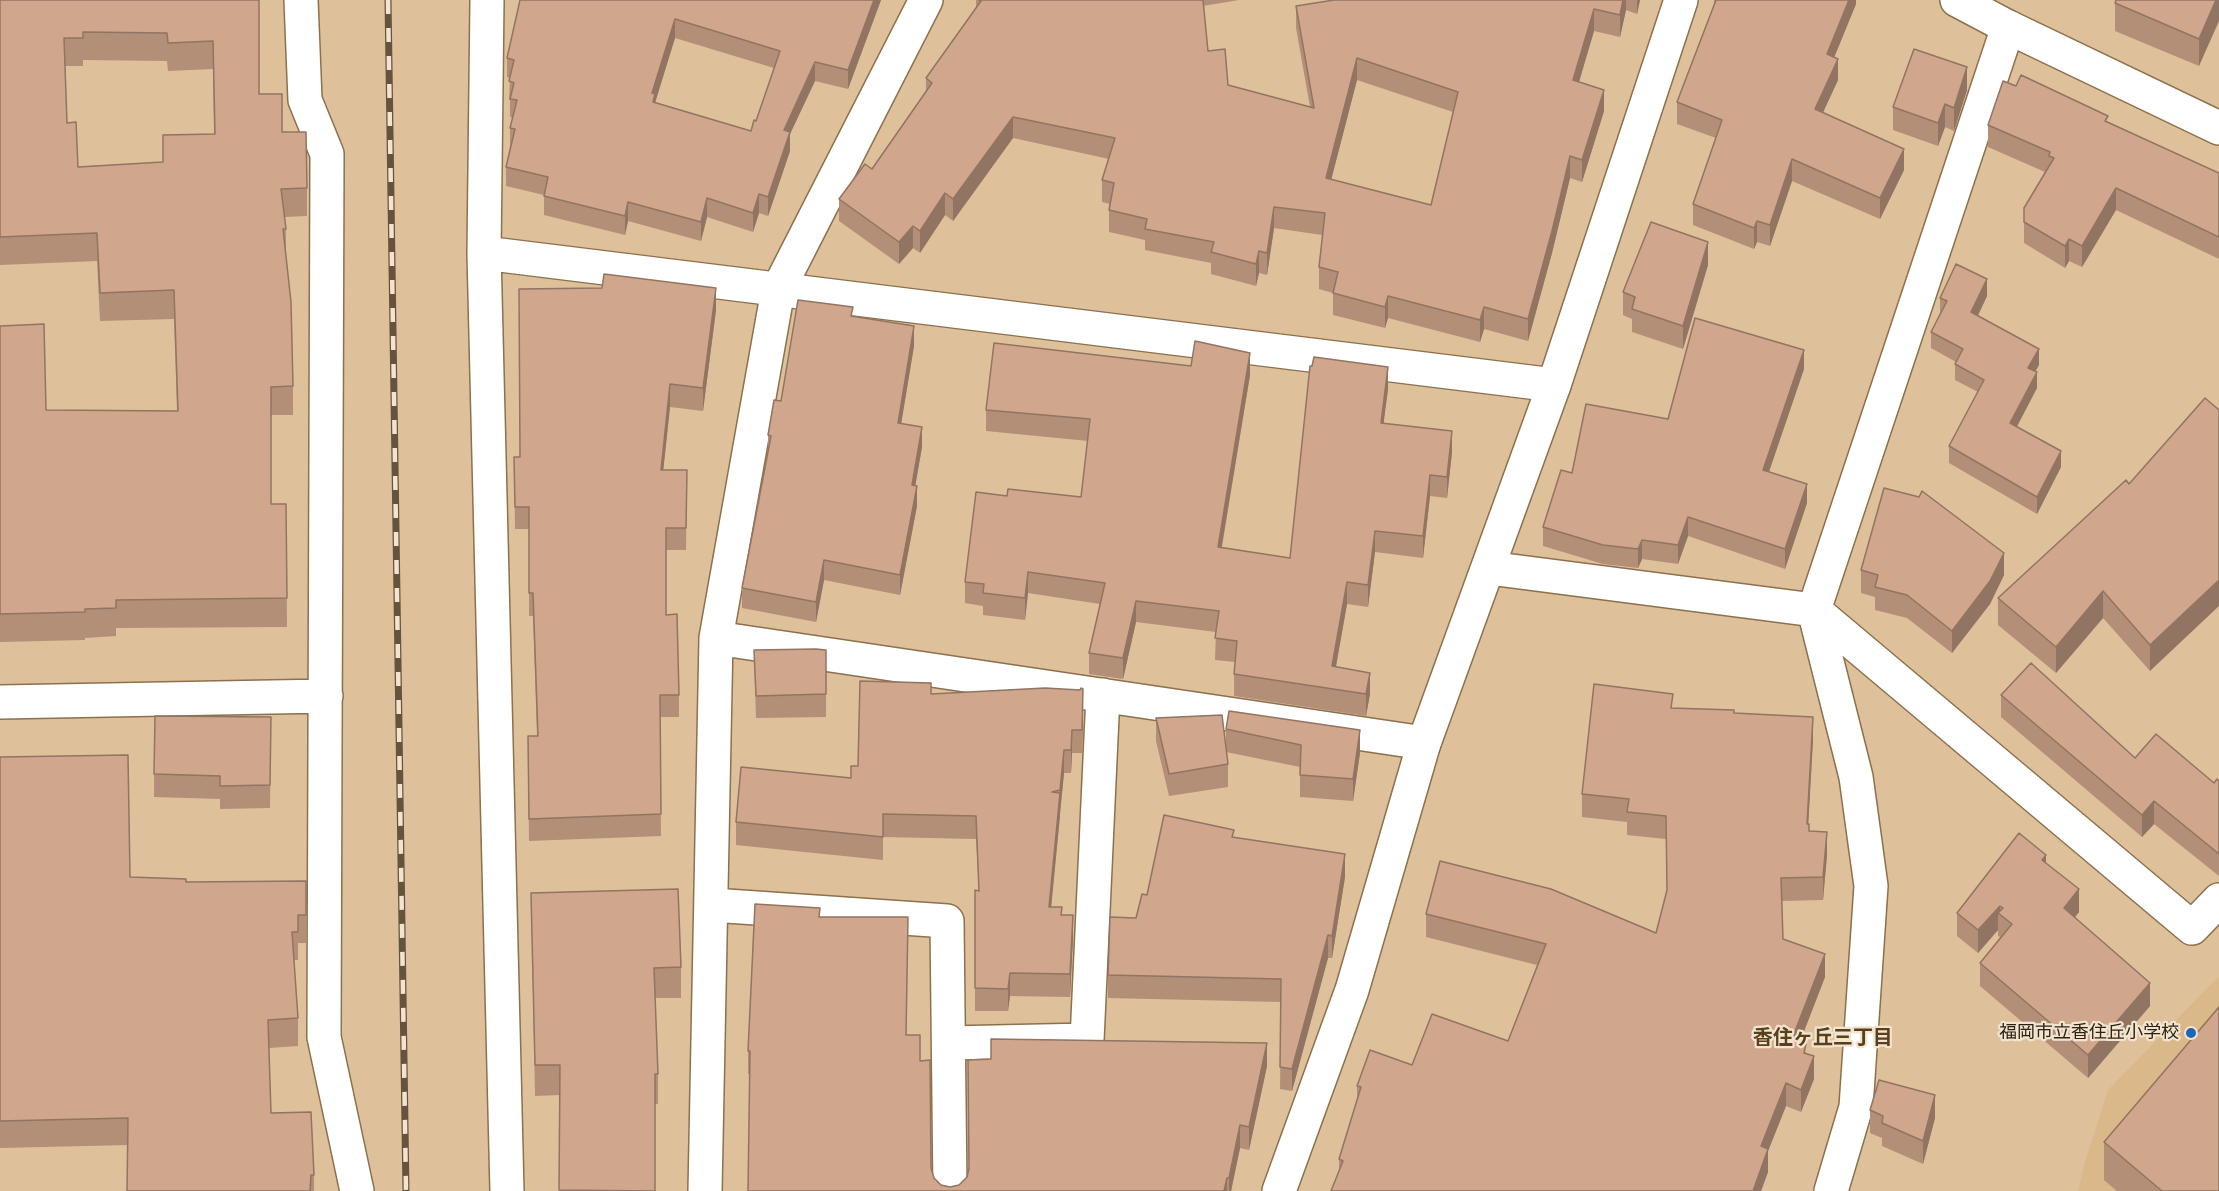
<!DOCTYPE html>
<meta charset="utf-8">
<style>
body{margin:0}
canvas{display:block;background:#dec09a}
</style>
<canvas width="2219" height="1191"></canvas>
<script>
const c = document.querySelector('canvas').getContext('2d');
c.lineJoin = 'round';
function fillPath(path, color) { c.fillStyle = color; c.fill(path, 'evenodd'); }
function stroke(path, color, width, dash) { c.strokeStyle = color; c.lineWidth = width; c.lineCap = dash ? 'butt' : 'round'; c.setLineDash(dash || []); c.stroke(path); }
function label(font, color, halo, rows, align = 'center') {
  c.font = font + ' Quicksand,"Noto Sans JP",sans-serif'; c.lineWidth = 4.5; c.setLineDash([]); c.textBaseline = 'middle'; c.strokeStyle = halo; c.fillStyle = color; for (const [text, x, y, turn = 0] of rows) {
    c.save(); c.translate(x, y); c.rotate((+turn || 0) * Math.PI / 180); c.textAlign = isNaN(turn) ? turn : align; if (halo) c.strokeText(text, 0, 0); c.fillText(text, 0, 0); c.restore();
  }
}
fillPath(new Path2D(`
 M2219,976V1191H2078L2084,1165L2108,1090Z`), '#dab88a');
const street = new Path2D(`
 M301,0L305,100L327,154L324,1037L357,1191
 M487,0L484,253L507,1191
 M484,253L1554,385
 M1489,568L1814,610L2192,928L2219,900
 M716,638L1424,743
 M0,702L326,696
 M712,905L947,921L950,1191
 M949,1043L1087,1040L1103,695
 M705,1191L716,638L778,290L926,0
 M1831,1191L1856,1107L1871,886L1856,777L1814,610L2008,27`);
const secondary = new Path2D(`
 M1957,0L2008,27L2219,128
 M1279,1191L1352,990L1424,743L1554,385L1681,0`);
stroke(street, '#8c714d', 36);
stroke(secondary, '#8c714d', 36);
stroke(street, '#fff', 33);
stroke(secondary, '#fff', 33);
const rail = new Path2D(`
 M388,0L406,1191`);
stroke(rail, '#65543d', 7);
stroke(rail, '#f3e4d0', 4.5, [14]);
fillPath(new Path2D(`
 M0,0H259V94L282,132L307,188V216L285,217L286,229V257L293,386V415H271V504H286L287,627L116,628V636L85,638V640L0,642V326L46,410L177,411L174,319L100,321L97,261L0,265ZM83,60L167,61L168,71L213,69L214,134L163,162L78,167L67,123L65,66H83Z
 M520,0H881L848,89L815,81L790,134V151L768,216L759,213L753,232L707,217L701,241L628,221L625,235L544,215V195L506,186V167L510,147V128L513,118L510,117V100H509L510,78L507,77V58ZM675,38L774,68L756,121L751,131L655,102Z
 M976,0H1239L1203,6L1208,51L1228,85L1310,107L1296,28V6L1334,0H1640L1637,14L1626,10L1620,37L1594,31L1579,82L1604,111L1582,182L1570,178L1552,253L1528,341L1484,329L1480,342L1388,318L1385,328L1333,315V293L1319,289V267L1322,235L1274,228L1267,275L1259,273L1256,286L1211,274V263L1145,250V240L1109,232V210L1110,204L1102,202V180L1109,159L1013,138L953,221L945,215L920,253L913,248L899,264L839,221V199L872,169L926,91V78L976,9ZM1357,80L1453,112L1431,205L1331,179Z
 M1714,0H1856V4L1834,57L1838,80L1823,112L1904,170L1880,219L1792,181L1770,246L1757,242L1754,249L1693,225V204L1716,138L1677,124V102L1714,5Z
 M2219,0L2199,66L2115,31V3Z
 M1967,90L1954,131L1945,127L1938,146L1893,130V107Z
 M2108,122L2219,173V259L2116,210L2082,267L2069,261L2065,268L2024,243V208L2045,172L1988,147V125Z
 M1708,265L1683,349L1632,332V319L1623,315V292Z
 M1987,296L1978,316L2039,365L2035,371L2037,388L2016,427L2061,467L2037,514L1949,463V446L1978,392L1955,380V364L1956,362L1931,348V332L1940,313V298Z
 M716,310L703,411L670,407L663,470H687L686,550H666V615L679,695V717H660L661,836L529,841L528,736H537L533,616H529V529H515L514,457H520Z
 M853,316L914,346L901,423L922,447L915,486L917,506L900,595L824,580L816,622L742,608V588L768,452V435L781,401Z
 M1804,369L1769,472L1807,503L1785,569L1688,536L1678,564L1642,559L1638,568L1603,564L1543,546V527L1572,473L1668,419Z
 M1250,375L1222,547L1290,558L1388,389L1383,423L1452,452L1447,498L1430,496L1423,558L1375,552L1368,607L1347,604L1336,667L1370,694L1366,716L1234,696V674L1235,662L1215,660L1216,632L1136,622L1123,679L1089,674V653L1100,604L1028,593L1025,620L983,615V606L965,603V582L1007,496L1081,497L1088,441L986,431V410Z
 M2205,398L2150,671L2103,618L2056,673L1998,625V598L2129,484Z
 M1861,570L2004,575L1990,604L1952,653L1907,618L1875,610V597L1861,593Z
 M754,650H826V717L756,718Z
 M931,694L1083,711L1082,753H1072L1071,773H1064L1051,907L1061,915L1073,938L1070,997L1010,996L1008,1011H975V890L979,891L976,839L883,837V860L736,845V822L851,778L858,766Z
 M2001,695L2135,758L2214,783L2219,781V876L2154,824L2142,837L2001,717Z
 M1673,709L1734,713L1813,740L1808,824L1809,831L1827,855L1823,900L1782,901L1783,939L1825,977L1800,1042L1806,1053L1814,1079L1801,1112L1786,1106L1768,1151V1172L1761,1191H1331L1339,1171V1159L1357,1100V1086L1412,1065L1508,1041L1537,965L1426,937V914L1656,933L1667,892L1666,839L1627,835V822L1582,817V794Z
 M271,717L270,808L220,809V799L154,797V774Z
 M1156,718L1226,752V729L1360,753L1353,801L1300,797V767L1226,752L1228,764V787L1169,796L1156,741Z
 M0,757L130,877L186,882L306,881V943H298V960H294L298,1018V1046L269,1048L271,1113L314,1175V1191H127L128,1145L0,1148Z
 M1234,838L1345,877L1332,958H1328L1292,1091L1280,1089L1281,1002L1108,998V975L1147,895Z
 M2046,863L2079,912L2075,917L2150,1006L2088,1078L1980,986V963L2000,937L1998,936V930L1978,953L1957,936V913Z
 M531,893L681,967V998H655L658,1074V1104H655V1191H559L560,1095L535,1096Z
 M820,917L906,1035L920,1061L931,1168L934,1178L941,1185L950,1187L959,1185L1267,1066L1249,1150L1240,1148L1231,1191H748L750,1074H748V1051Z
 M1870,1110L1935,1118L1923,1164L1882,1146V1138L1870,1133Z
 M2104,1142L2219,1191H2117L2104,1180Z`), '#b38f78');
fillPath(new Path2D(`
 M874,0H881L848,89V70Z
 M1623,0H1626V10L1620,37V15Z
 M1637,0H1640L1637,14Z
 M1849,0H1856V4L1827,75V54Z
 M2216,0H2219V21L2199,66V39Z
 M1594,9V31L1573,102V80Z
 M675,19V38L655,103V112L652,93Z
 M1357,58V80L1326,200V178Z
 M1838,59V80L1815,130V109Z
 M815,62V81L790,134V151L768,216V197L784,130Z
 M1967,67V90L1954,131V108Z
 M1604,90V111L1582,182V160Z
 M1945,104V127L1938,146V123Z
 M1013,117V138L953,221V199Z
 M1904,149V170L1880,219V198Z
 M1570,156V178L1552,253L1528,341V319Z
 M1792,159V181L1770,246V225Z
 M2116,188V210L2082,267V246Z
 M945,193V215L920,253V231Z
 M759,194V213L753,232V213Z
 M707,198V217L701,241V222Z
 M628,202V221L625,235V216Z
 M1274,207V228L1267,275V253Z
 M1757,221V242L1754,249V228Z
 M913,226V248L899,264V242Z
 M2069,239V261L2065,268V246Z
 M1708,242V265L1683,349V326Z
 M1259,251V273L1256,286V264Z
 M1987,279V296L1971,329V312Z
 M716,288V310L703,411V388Z
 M1388,296V318L1385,328V307Z
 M1484,307V329L1480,342V320Z
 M914,326V346L898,443V423Z
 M2039,349V365L2028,384V368Z
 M1804,350V369L1763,489V470Z
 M1250,353V375L1218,568V547Z
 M1388,367V389L1381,444V423Z
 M2037,372V388L2010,440V423Z
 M670,384V407L661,492V470Z
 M922,427V447L912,505V485Z
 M1452,431V452L1447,498V477Z
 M2061,451V467L2037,514V497Z
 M1430,475V496L1423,558V536Z
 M1807,484V503L1785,569V549Z
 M917,486V506L900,595V575Z
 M1688,517V536L1678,564V545Z
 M1375,531V552L1368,607V585Z
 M1642,540V559L1638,568V549Z
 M2004,553V575L1990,604L1952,653V631Z
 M824,560V580L816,622V602Z
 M1028,572V593L1025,620V598Z
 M2219,580V606L2150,671V645Z
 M1347,582V604L1332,688V666Z
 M2103,591V618L2056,673V647Z
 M1136,601V622L1123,679V658Z
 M1370,673V694L1366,716V694Z
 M1083,689V711L1082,753V730Z
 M1813,717V740L1807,847V824Z
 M1072,730V753L1071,773V750Z
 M1360,730V753L1353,801V779Z
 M1064,750V773L1060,813V790Z
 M1060,793V816L1049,929V907Z
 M2154,801V824L2142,837V815Z
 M1827,832V855L1823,900V877Z
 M1345,854V877L1332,958V936Z
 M2046,855V878L2042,860Z
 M2079,889V912L2064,931V908Z
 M2000,906V914L1998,913V930L1978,953V930Z
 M1073,915V938L1070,997V974Z
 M1328,935V958L1292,1091V1069Z
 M1825,954V977L1792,1062V1039Z
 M1010,973V996L1008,1011V989Z
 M2150,983V1006L2088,1078V1055Z
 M1267,1043V1066L1249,1150V1127Z
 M1814,1056V1079L1801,1112V1090Z
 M1786,1083V1106L1768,1151V1172L1761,1191H1753L1761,1146Z
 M1935,1095V1118L1923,1164V1141Z
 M1240,1125V1148L1231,1191H1229V1178Z
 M1227,1178V1191H1224Z`), '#927462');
const building = new Path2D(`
 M0,0H259V94H282V132H306L307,188L281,189L286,229H283L291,302L293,386L271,387V504H286L287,598L116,600V608L85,609V612L0,614V326L44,324L46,410L178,411L174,290L100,293L97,233L0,237ZM83,32L167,33L168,43L213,41L215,134L163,135V162L78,167L76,122L67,123L64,38H83Z
 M520,0H874L848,70L815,62L784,130L790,132L768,197L759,194L753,213L707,198L701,222L628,202L625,216L544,196L548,177L506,167L515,129L510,128L517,100L510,99L514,83L509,81L514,60L507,58ZM675,19L780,51L756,121L754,120L751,131L653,102L655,94L652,93Z
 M979,0H1203L1208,51L1225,49L1228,85L1314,108L1296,6L1334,0H1623L1620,15L1594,9L1573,80L1604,90L1582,160L1570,156L1552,231L1528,319L1484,307L1480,320L1388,296L1385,307L1333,293L1338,272L1319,267L1325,213L1274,207L1267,253L1259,251L1256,264L1211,252L1214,242L1145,229L1147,219L1109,210L1114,183L1102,180L1115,138L1013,117L953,199L945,193L920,231L913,226L899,242L839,199L865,164L872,169L932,83L926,78L981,1ZM1357,58L1458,92L1431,205L1326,178Z
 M1716,0H1849L1827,54L1838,59L1815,109L1904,149L1880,198L1792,159L1770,225L1757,221L1754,228L1693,204L1722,120L1677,102Z
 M2116,0H2216L2199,39L2115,3Z
 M1914,49L1967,67L1954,108L1945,104L1938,123L1893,107Z
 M2021,75L2108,116L2105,121L2219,173V237L2116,188L2082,246L2069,239L2065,246L2024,222V208L2054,158L2049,156L2050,152L1988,125L2003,81L2016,86Z
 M1651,222L1708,242L1683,326L1632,309L1635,297L1623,292Z
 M1956,264L1987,279L1971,312L2039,349L2028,368L2037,372L2010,423L2061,451L2037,497L1949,446L1984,380L1955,364L1963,349L1931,332L1947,301L1940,298Z
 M604,274L716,288L703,388L670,384L661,470H687L686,528H666V615L677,614L679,695H660L661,814L529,819L528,736H538L533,593H529V507H515L514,457H520L519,289L602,288Z
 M798,300L853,307L851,316L914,326L898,423L922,427L912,485L917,486L900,575L824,560L816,602L742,588L771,436L768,435L774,400L781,401Z
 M1695,318L1804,350L1763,470L1807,484L1785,549L1688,517L1678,545L1642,540L1638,549L1603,545L1543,527L1561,470L1572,473L1586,404L1668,419Z
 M1195,341L1250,353L1218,547L1290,558L1310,366H1312L1314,357L1388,367L1381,423L1452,431L1447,477L1430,475L1423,536L1375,531L1368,585L1347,582L1332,666L1370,673L1366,694L1234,674L1237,641L1215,638L1219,611L1136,601L1123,658L1089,653L1105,583L1028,572L1025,598L983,593L984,584L965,582L976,492L1007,496L1008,489L1081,497L1090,419L986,410L994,343L1191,366Z
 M2205,398L2219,410V580L2150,645L2103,591L2056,647L1998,598L2126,480L2129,484Z
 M1884,488L1919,497L1922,491L2004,553L1990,581L1952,631L1907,595L1875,587L1878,575L1861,570Z
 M816,649L826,650V694L756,696L754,650Z
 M2031,663L2135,758L2156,734L2214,783L2217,779L2219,781V854L2154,801L2142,815L2001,695Z
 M860,681L931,683V694L1045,688L1080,690L1081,688L1083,689L1082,730H1072L1071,750H1064L1060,790L1052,792L1060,793L1049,907H1062L1061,915H1073L1070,974L1010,973L1008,989L975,988V890L979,891L976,816L883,814V837L736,822L741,767L851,778V766H858Z
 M1594,684L1673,694L1671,708L1734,710V713L1813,717L1807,824H1809V831L1827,832L1823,877L1781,878L1783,939L1825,954L1792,1039L1806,1044L1804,1053L1814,1056L1801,1090L1786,1083L1761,1146L1768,1149L1753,1191H1331L1343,1161L1339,1159L1361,1087L1357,1086L1370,1050L1412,1065L1432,1014L1508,1041L1546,944L1426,914L1440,861L1551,889L1656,933L1667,890L1666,816L1627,812L1629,799L1582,794Z
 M1229,711L1360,730L1353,779L1300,775L1301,745L1226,729Z
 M1222,715L1228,764L1169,774L1156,718Z
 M155,716L271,717L270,785L220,786V776L154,774Z
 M128,755L130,877L186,879V882L306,881V915H298V932H292L298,1018L268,1020L271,1113L311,1112L314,1175H311L310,1191H127L128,1118L0,1121V757Z
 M1164,815L1234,830L1232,837L1345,854L1332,936L1328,935L1292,1069L1280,1067L1281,979L1108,975L1110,917L1136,918L1142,894L1147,895Z
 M2019,833L2046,855L2042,860L2079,889L2064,908L2150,983L2088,1055L1980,963L2012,924L1998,913L2003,908L2000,906L1978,930L1957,913Z
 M678,889L681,967L654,968L658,1074H655V1191L559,1190L560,1065H535L531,893Z
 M755,904L820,908L819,917H908L906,1035H920V1061L930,1060L931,1168L934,1178L941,1185L950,1187L959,1185L967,1177L969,1168L968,1060L991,1059V1039L1267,1043L1249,1127L1240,1125L1229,1178H1227L1224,1191H748L750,1051H748Z
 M2219,1007V1191H2162L2104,1142Z
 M1879,1080L1935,1095L1923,1141L1882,1123L1883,1116L1870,1110Z`);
fillPath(building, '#d0a68c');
stroke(building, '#927462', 1.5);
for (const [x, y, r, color] of [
 [2191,1033,6,"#1d66b6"]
]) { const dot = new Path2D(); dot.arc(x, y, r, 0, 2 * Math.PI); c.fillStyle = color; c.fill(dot); stroke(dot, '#f3e4d0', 2); }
label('18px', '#2d2212', '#f3e4d0', [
 ["福岡市立香住丘小学校",2179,1033]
], 'right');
label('bold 20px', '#59401c', '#f3e4d0', [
 ["香住ヶ丘三丁目",1823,1038]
]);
</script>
